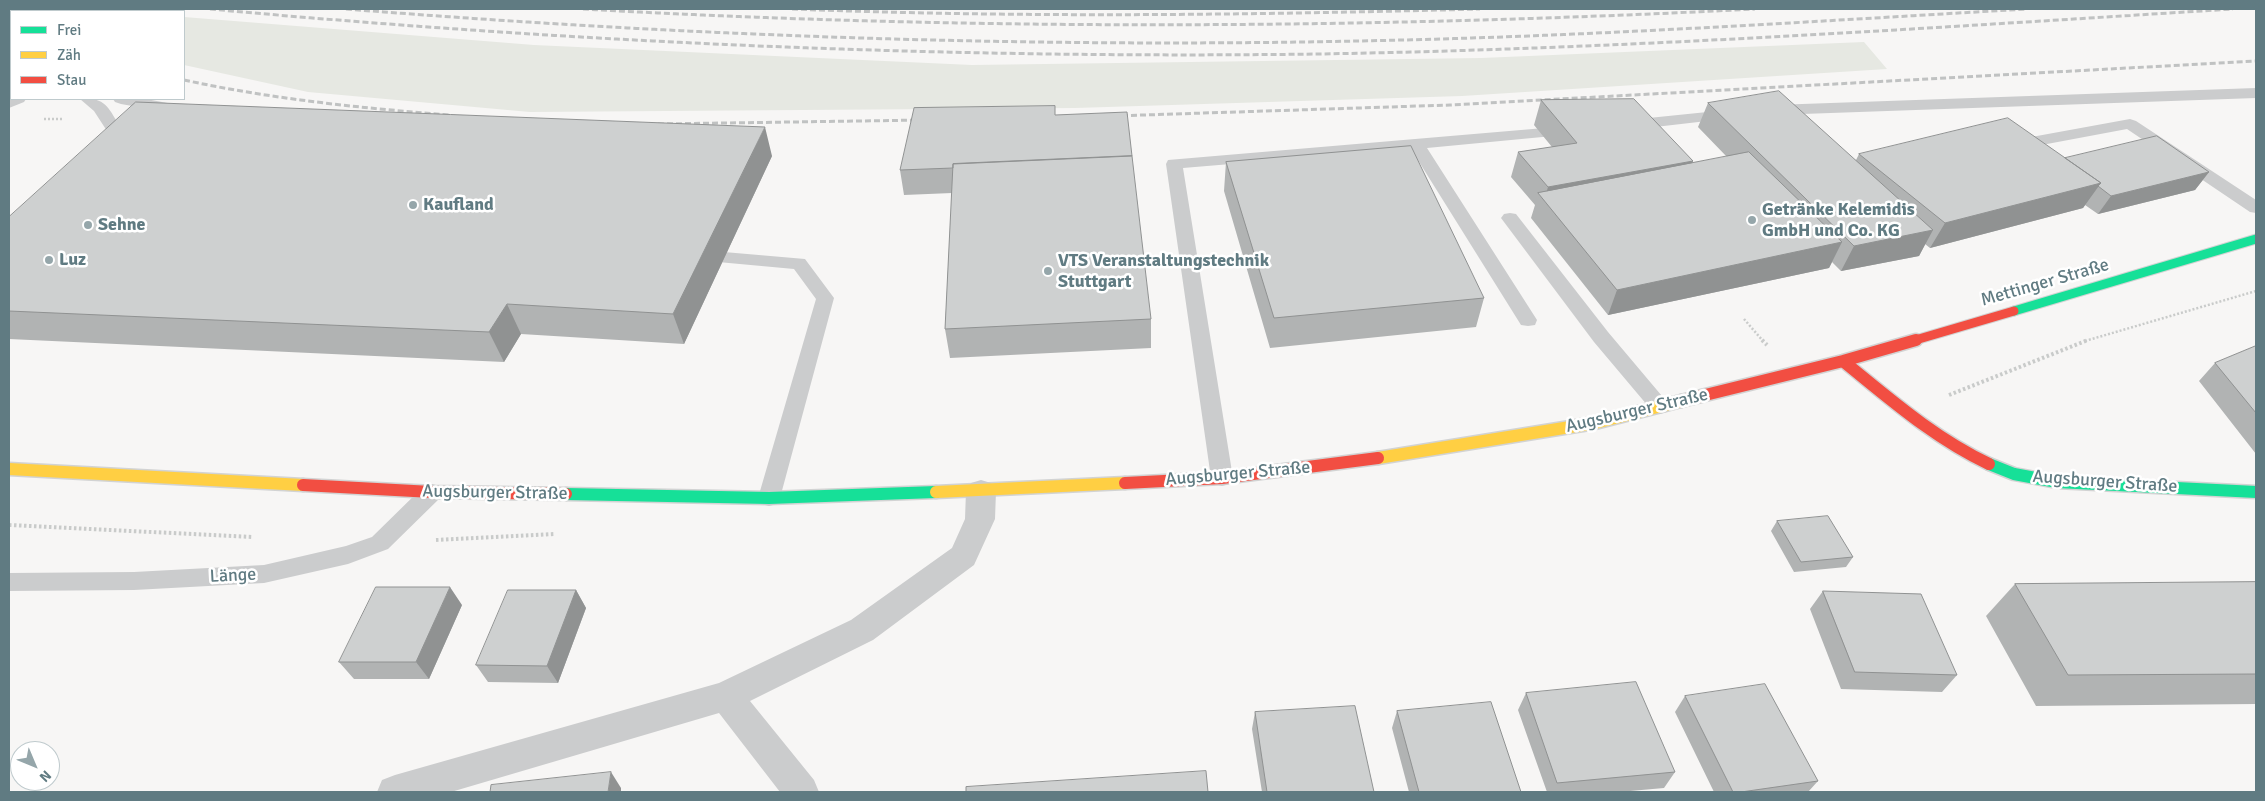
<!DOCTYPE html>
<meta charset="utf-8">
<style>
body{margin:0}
#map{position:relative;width:2265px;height:801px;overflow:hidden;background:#f7f6f5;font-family:Signika,sans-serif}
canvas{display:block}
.frame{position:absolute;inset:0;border:10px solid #607b82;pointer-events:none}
.legend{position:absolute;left:10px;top:10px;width:175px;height:90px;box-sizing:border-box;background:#fff;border:1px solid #bfcacd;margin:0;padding:6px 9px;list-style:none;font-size:15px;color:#607b82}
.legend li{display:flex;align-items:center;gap:10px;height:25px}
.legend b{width:25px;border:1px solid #bfcacd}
.north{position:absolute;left:10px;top:741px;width:50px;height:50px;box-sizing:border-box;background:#fff;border:1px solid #bfcacd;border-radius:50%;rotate:135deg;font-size:14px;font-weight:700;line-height:20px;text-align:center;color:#607b82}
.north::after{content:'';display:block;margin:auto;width:18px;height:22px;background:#95a6aa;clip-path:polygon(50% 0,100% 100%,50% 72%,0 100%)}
</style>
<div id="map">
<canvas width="2265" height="801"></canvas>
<div class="frame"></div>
<ul class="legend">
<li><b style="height:6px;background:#16e098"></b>Frei</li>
<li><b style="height:6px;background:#ffcf43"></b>Zäh</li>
<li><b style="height:6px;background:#f24e42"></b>Stau</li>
</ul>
<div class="north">N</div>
</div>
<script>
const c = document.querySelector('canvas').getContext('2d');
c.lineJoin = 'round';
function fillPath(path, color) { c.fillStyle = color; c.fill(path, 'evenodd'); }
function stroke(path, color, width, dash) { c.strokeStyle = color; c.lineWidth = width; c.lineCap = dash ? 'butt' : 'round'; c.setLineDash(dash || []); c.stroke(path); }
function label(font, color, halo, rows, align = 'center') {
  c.font = font + ' Signika,sans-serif'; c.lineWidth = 5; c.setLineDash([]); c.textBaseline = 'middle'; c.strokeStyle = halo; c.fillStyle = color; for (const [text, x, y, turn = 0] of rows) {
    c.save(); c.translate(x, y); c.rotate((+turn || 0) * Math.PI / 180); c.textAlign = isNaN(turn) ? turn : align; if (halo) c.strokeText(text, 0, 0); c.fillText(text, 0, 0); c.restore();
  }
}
fillPath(new Path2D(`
 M9,9H86L117,11H11V15L9,14Z
 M184,17L534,45L972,65L1481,58L1864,42L1887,69L1462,96L1075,108L530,112L308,92L184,65Z`), '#e6e8e2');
const fastFar1 = new Path2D(`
 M2014,311L2256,239`);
const fast = new Path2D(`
 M1989,464L2014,474L2057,482L2256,492
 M566,494L769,498L936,492`);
const slow = new Path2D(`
 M1378,458L1595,423L1681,401
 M9,469L303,485
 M936,492L1125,483`);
const jamFar1 = new Path2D(`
 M1912,341L2014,311`);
const jam = new Path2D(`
 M1843,361C1890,399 1934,438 1989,464
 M1681,401L1843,361L1916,340
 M1125,483L1222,478L1378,458
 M303,485L432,492L566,494`);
stroke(fastFar1, '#d2d3d3', 11);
stroke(fast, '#d2d3d3', 15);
stroke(slow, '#d2d3d3', 15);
stroke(jamFar1, '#d2d3d3', 11);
stroke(jam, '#d2d3d3', 15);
stroke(new Path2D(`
 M44,119H62
 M1744,319L1763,341
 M2085,341L2256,291`), '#c9cbca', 2.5, [2, 2]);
stroke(new Path2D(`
 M1762,340L1767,345
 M1949,395L2088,340
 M9,525L253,537
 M436,540L555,534`), '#c9cbca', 4, [2.5, 2.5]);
fillPath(new Path2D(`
 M9,72H11V82H9Z
 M2256,88V98L1774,115L1768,113L1766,110L1768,107L1774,105Z
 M11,96V99H26L24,102L9,108V97Z
 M80,99C107,97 108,108 121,128L119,131H107L94,111Z
 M113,99H146L178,105L180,108L178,111L172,113L121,104L115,102Z
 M1727,110L1733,112L1735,115L1733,118L1629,130L1623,128L1621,125L1623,122L1629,120Z
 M2130,119L2136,121L2256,200V213L2250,212L2127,129L2015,150L2009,148L2007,145L2009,142L2015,140Z
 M1568,126L1574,128L1576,131L1574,134L1427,148L1537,320L1535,325L1528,326L1521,325L1411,149L1183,168L1233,478L1229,484L1222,486L1215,484L1211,478L1166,164L1168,160Z
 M1510,213L1516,214L1608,332L1667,402L1670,407L1667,412L1660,414L1653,412L1594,342L1501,218L1504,214Z
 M724,252L805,259L834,298L780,498L777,504L769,506L761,504L758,498L816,299L794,269L718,262L715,258L718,254Z
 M432,484L440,486L443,492L440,498L388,549L348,564L264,583L134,590L9,591V573L134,572L264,565L346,546L372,537L424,486Z`), '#cbcccd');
fillPath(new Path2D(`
 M981,480L991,483L996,491L995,519L974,565L873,640L750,701L814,780L819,792H780L719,713L451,792H377L382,780L395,775L719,683L851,620L952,548L965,519L966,491L971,483Z`), '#cbcccd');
stroke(fastFar1, '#16e098', 9);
stroke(fast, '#16e098', 12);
stroke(slow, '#ffcf43', 12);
stroke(jamFar1, '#f24e42', 9);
stroke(jam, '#f24e42', 12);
stroke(new Path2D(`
 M210,9C579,43 948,59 1318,54C1623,49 1928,28 2233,9
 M346,9C697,37 1050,49 1402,40C1611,35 1819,21 2027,9
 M583,9C973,31 1365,29 1755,9
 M792,9C1021,18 1251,15 1480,9
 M9,31L11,32
 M184,80C272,99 360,108 450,115
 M1113,116L1450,105L2256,61
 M658,124L925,120`), '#c0c2c2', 3, [6, 3]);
fillPath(new Path2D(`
 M1541,100L1693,161L1692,163L1727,157L1698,127L1708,103L1856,160L1859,154L2065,158L2209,172L2195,190L2098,214L2085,205L2083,208L1930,248L1925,244L1919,256L1841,271L1832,262L1829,268L1608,315L1531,218L1535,205L1511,177L1518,152L1552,147L1534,125Z
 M1055,115L1151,319V348L950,358L945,329L952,193L904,195L900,170Z
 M772,156L684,344L521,334L504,362L9,339V217Z
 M1226,162L1484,298L1476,327L1270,348L1224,191Z
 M2256,346V454L2199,381L2215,363Z
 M1777,521L1853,557L1846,567L1794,572L1771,531Z
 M2256,582V704L2036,706L1986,616L2015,584Z
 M576,590L586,608L558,683L488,682L476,665Z
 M1823,591L1957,675L1942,692L1841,689L1810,609Z
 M462,605L429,679H354L339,662Z
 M1526,693L1675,772L1664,788L1619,792H1547L1518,710Z
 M1685,696L1818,781L1808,792H1714L1675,712Z
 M1397,711L1521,792H1409L1392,728Z
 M1255,712L1374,792H1262L1252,729Z`), '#b1b3b3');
fillPath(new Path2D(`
 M765,127L772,156L684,344L673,314Z
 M1693,161L1684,186L1544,201L1548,187Z
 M2209,172L2195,190L2098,214L2111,196Z
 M2101,183L2083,208L1930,248L1945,223Z
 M1933,230L1919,256L1841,271L1854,246Z
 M1842,242L1829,268L1608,315L1617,290Z
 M507,304L521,334L504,362L489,332Z
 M450,587L462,605L429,679L416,662Z
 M576,590L586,608L558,683L547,666Z
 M611,772L621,788V792H608Z`), '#909292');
const building = new Path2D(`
 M1779,91L1933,230L1854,246L1708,103Z
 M1634,99L1693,161L1548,187L1518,152L1577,143L1541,100Z
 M136,102L765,127L673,314L507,304L489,332L9,311V217Z
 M1055,106V115L1127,112L1132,156L953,164V168L900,170L914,108Z
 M2008,118L2101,183L1945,223L1859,154Z
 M2157,136L2209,172L2111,196L2098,186L2101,183L2065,158Z
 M1411,146L1484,298L1274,318L1226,162Z
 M1749,152L1842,242L1617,290L1538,193Z
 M1132,156L1151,319L945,329L953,164Z
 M2256,346V413L2215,363Z
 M1828,516L1853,557L1801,562L1777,521Z
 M2256,582V674L2068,675L2015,584Z
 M376,587H450L416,662H339Z
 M508,590H576L547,666L476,665Z
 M1823,591L1921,594L1957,675L1855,672Z
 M1636,682L1675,772L1557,783L1526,693Z
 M1765,684L1818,781L1741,792H1733L1685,696Z
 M1491,702L1521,792H1419L1397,711Z
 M1355,706L1374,792H1267L1255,712Z
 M1206,771L1208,792H966V787Z
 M611,772L608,792H490L491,785Z`);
fillPath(building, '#ced0d0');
stroke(building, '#909292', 1);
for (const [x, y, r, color] of [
 [413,205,5,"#95a6aa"],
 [1752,220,5,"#95a6aa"],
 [88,225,5,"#95a6aa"],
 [49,260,5,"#95a6aa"],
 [1048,271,5,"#95a6aa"]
]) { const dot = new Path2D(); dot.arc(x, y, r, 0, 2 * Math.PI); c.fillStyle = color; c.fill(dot); stroke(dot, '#fff', 2); }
label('bold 18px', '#607b82', '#fff', [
 ["Kaufland",423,205],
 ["Getränke Kelemidis",1762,210],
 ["GmbH und Co. KG",1762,231],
 ["Sehne",98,225],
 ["Luz",59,260],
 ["VTS Veranstaltungstechnik",1058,261],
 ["Stuttgart",1058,282]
], 'left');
label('18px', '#607b82', '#fff', [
 ["Mettinger Straße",2045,283,-16],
 ["Augsburger Straße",1637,411,-13],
 ["Augsburger Straße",1238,474,-5],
 ["Augsburger Straße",2105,482,4],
 ["Augsburger Straße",495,493,1],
 ["Länge",233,576,-3]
]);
</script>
